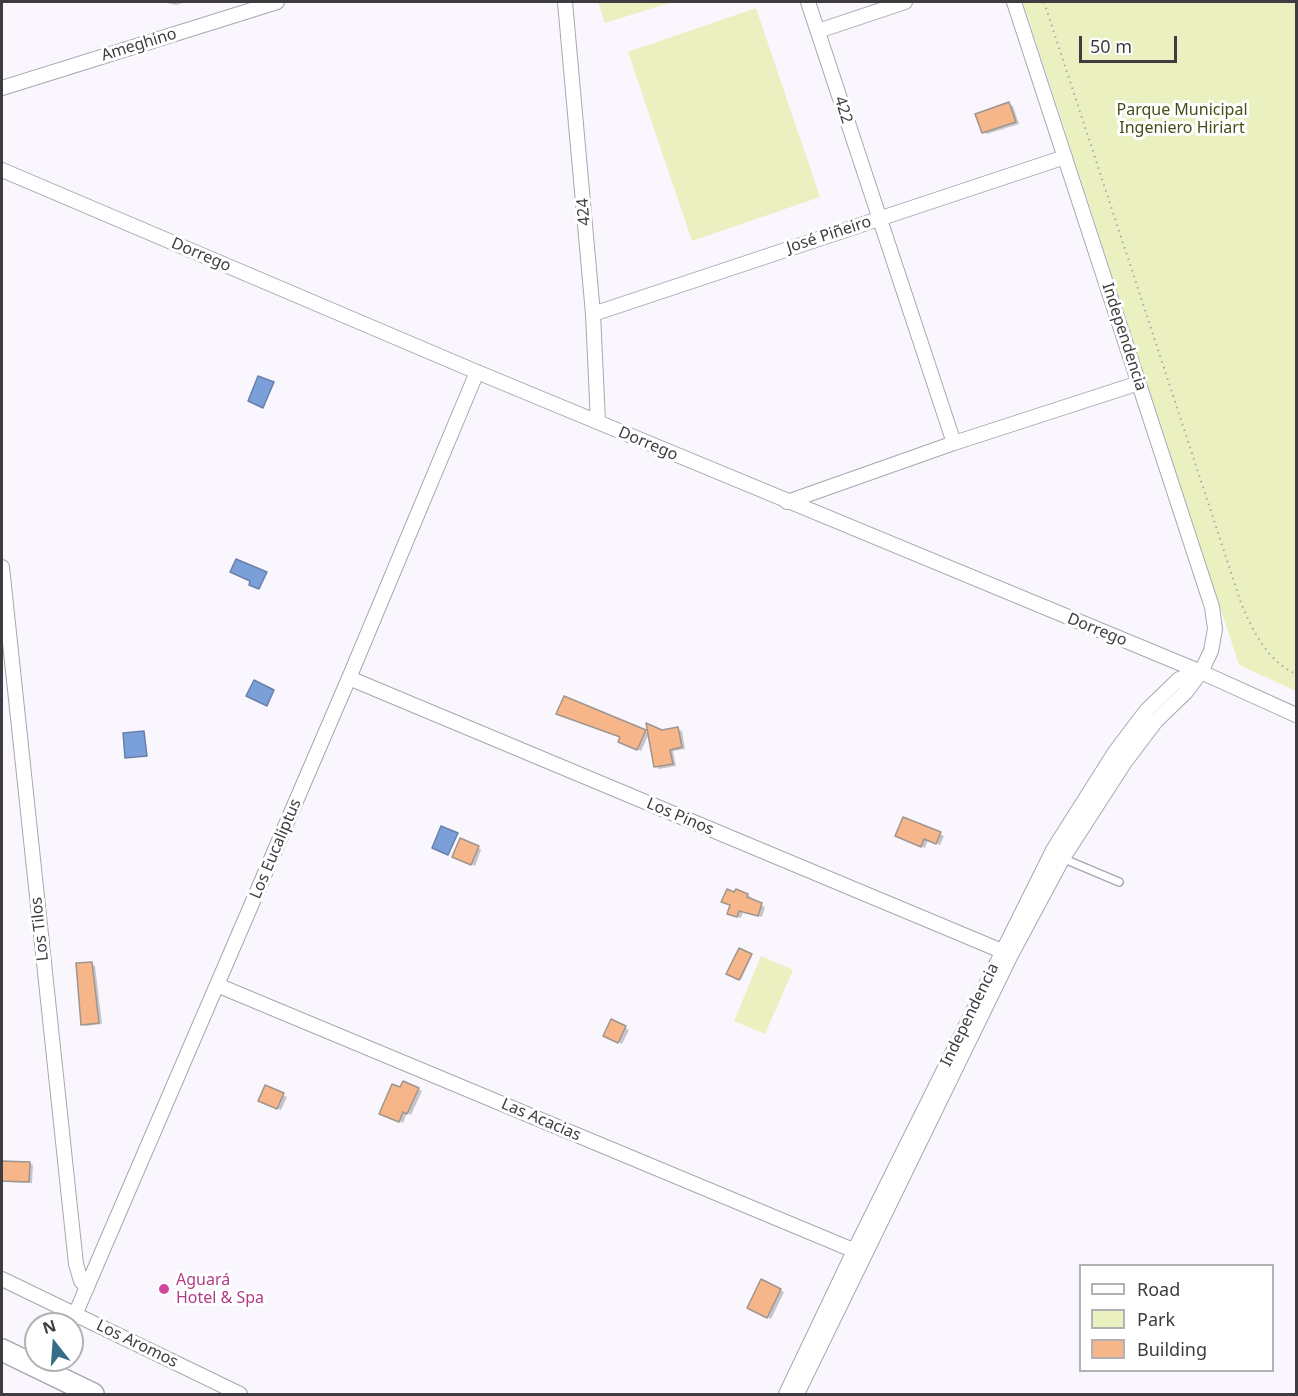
<!DOCTYPE html>
<meta charset="utf-8">
<style>
body{margin:0}
#map{position:relative;width:1298px;height:1396px;overflow:hidden;background:#faf6fe;font-family:"Noto Sans",sans-serif}
canvas{display:block}
.frame{position:absolute;inset:0;border:3px solid #3e3c40;pointer-events:none}
.legend{position:absolute;left:1079px;top:1264px;width:195px;height:108px;box-sizing:border-box;background:#fff;border:2px solid #b2b1b3;margin:0;padding:8px 10px;list-style:none;font-size:18px;color:#3e3c40}
.legend li{display:flex;align-items:center;gap:12px;height:30px}
.legend b{width:30px;border:2px solid #b2b1b3}
.north{position:absolute;left:24px;top:1312px;width:60px;height:60px;box-sizing:border-box;background:#fff;border:2px solid #b2b1b3;border-radius:50%;rotate:343deg;font-size:16px;font-weight:700;line-height:24px;text-align:center;color:#3e3c40}
.north::after{content:'';display:block;margin:auto;width:21px;height:27px;background:#356c86;clip-path:polygon(50% 0,100% 100%,50% 72%,0 100%)}
.scale{position:absolute;left:1079px;top:36px;width:98px;height:27px;box-sizing:border-box;border:3px solid #3e3c40;border-top:0;padding-left:8px;font-size:18px;line-height:21px;white-space:nowrap;color:#3e3c40;-webkit-text-stroke:4px #fff;paint-order:stroke}
</style>
<div id="map">
<canvas width="1298" height="1396"></canvas>
<div class="frame"></div>
<ul class="legend">
<li><b style="height:8px;background:#fff"></b>Road</li>
<li><b style="height:16px;background:#eaf0c0"></b>Park</li>
<li><b style="height:16px;background:#f6b689"></b>Building</li>
</ul>
<div class="north">N</div>
<div class="scale">50 m</div>
</div>
<script>
const c = document.querySelector('canvas').getContext('2d');
c.lineJoin = 'round';
function fillPath(path, color) { c.fillStyle = color; c.fill(path, 'evenodd'); }
function stroke(path, color, width, dash) { c.strokeStyle = color; c.lineWidth = width; c.lineCap = dash ? 'butt' : 'round'; c.setLineDash(dash || []); c.stroke(path); }
function label(font, color, halo, rows, align = 'center') {
  c.font = font + ' "Noto Sans",sans-serif'; c.lineWidth = 6; c.setLineDash([]); c.textBaseline = 'middle'; c.strokeStyle = halo; c.fillStyle = color; for (const [text, x, y, turn = 0] of rows) {
    c.save(); c.translate(x, y); c.rotate((+turn || 0) * Math.PI / 180); c.textAlign = isNaN(turn) ? turn : align; if (halo) c.strokeText(text, 0, 0); c.fillText(text, 0, 0); c.restore();
  }
}
fillPath(new Path2D(`
 M598,2H673L605,23Z
 M1023,2H1296V691L1239,665Z
 M756,8L820,197L692,241L628,52Z
 M761,956L793,970L765,1034L734,1021Z`), '#eaf0c0');
const water = new Path2D(`
 M258,376L274,382L263,408L248,401Z
 M236,559L267,572L259,589L249,585L250,581L230,572Z
 M254,680L274,690L267,706L246,696Z
 M144,731L147,756L125,758L123,733Z
 M441,826L458,833L448,855L432,848Z`);
fillPath(water, '#7a9fd9');
stroke(water, '#6881ab', 1.5);
fillPath(new Path2D(`
 M162,2H186L176,5Z
 M1009,104L1013,106L1019,124L987,134L983,132Z
 M678,729L682,731L685,749L673,751L676,766L659,769L655,766Z
 M645,731L649,734L641,751L623,743Z
 M940,834L944,836L940,845L928,840L925,848L900,838Z
 M478,847L481,850L475,866L457,858Z
 M747,895L751,897L750,900L765,907L762,917L743,912L741,918L732,915Z
 M739,950L752,956L741,980L728,974Z
 M91,964L95,966L102,1024L86,1026L82,1024Z
 M612,1021L629,1030L622,1044L609,1038Z
 M266,1087L287,1097L281,1110L264,1103Z
 M418,1089L422,1091L411,1115L407,1113L403,1123L385,1115Z
 M2,1162L29,1163L33,1165L32,1183L2,1182Z
 M762,1281L784,1292L771,1319L749,1308Z`), '#0003');
const building = new Path2D(`
 M1009,102L1016,122L982,133L975,114Z
 M564,696L646,730L637,750L618,742L620,737L556,714Z
 M646,723L662,730L678,727L682,747L670,750L673,764L654,767Z
 M903,817L941,832L936,844L924,839L921,847L895,836Z
 M460,838L479,846L471,865L452,857Z
 M727,889L734,892L736,889L748,894L747,897L762,903L758,916L739,911L737,917L727,914L730,905L721,902Z
 M739,948L752,954L739,980L726,974Z
 M92,962L99,1023L81,1025L76,963Z
 M611,1019L626,1026L618,1043L603,1036Z
 M403,1081L419,1088L407,1114L403,1112L399,1122L379,1114L392,1084L400,1087Z
 M265,1085L284,1093L277,1109L258,1101Z
 M2,1161L30,1162L29,1182L2,1181Z
 M761,1279L781,1289L767,1318L747,1308Z`);
fillPath(building, '#f6b689');
stroke(building, '#9e958f', 1.5);
const service = new Path2D(`
 M1062,858L1119,882`);
const minor = new Path2D(`
 M565,2L593,314L598,422
 M808,2L954,443
 M818,31L905,2
 M2,88L277,2
 M2,170L477,372L1201,672L1296,715
 M593,314L1065,157
 M787,502L954,443L1139,383
 M2,567L76,1264L81,1281L87,1288
 M349,678L1009,954
 M217,985L860,1253
 M2,1279L240,1394
 M71,1324L349,678L477,372
 M786,1394L854,1251L1053,850L1115,752L1146,711L1179,679L1201,672
 M797,1394L1011,955L1063,858L1125,762L1156,721L1186,692L1201,672L1211,651L1215,629L1212,607L1014,2`);
const primary = new Path2D(`
 M2,1350L93,1394`);
stroke(service, '#aaa6af', 10);
stroke(minor, '#aaa6af', 16);
stroke(primary, '#aaa6af', 24);
stroke(new Path2D(`
 M1044,2L1241,603C1253,631 1267,661 1296,674`), '#aba8ae', 2, [1.5, 4.5]);
stroke(service, '#fff', 7);
stroke(minor, '#fff', 14);
stroke(primary, '#fff', 21);
for (const [x, y, r, color] of [
 [164,1289,6,"#d1479c"]
]) { const dot = new Path2D(); dot.arc(x, y, r, 0, 2 * Math.PI); c.fillStyle = color; c.fill(dot); stroke(dot, '#fff', 2); }
label('16px', '#3e3c40', '#fff', [
 ["Ameghino",139,45,-17],
 ["422",843,110,72],
 ["424",584,212,-95],
 ["José Piñeiro",829,235,-18],
 ["Dorrego",201,255,23],
 ["Independencia",1124,337,72],
 ["Dorrego",648,444,23],
 ["Dorrego",1097,630,22],
 ["Los Pinos",680,817,23],
 ["Los Eucaliptus",276,849,-67],
 ["Los Tilos",40,929,-96],
 ["Independencia",970,1015,-64],
 ["Las Acacias",541,1120,23],
 ["Los Aromos",137,1344,26]
]);
label('16px', '#494d17', '#fff', [
 ["Parque Municipal",1182,110],
 ["Ingeniero Hiriart",1182,128]
]);
label('16px', '#b23c85', '#fff', [
 ["Aguará",176,1280],
 ["Hotel & Spa",176,1298]
], 'left');
</script>
